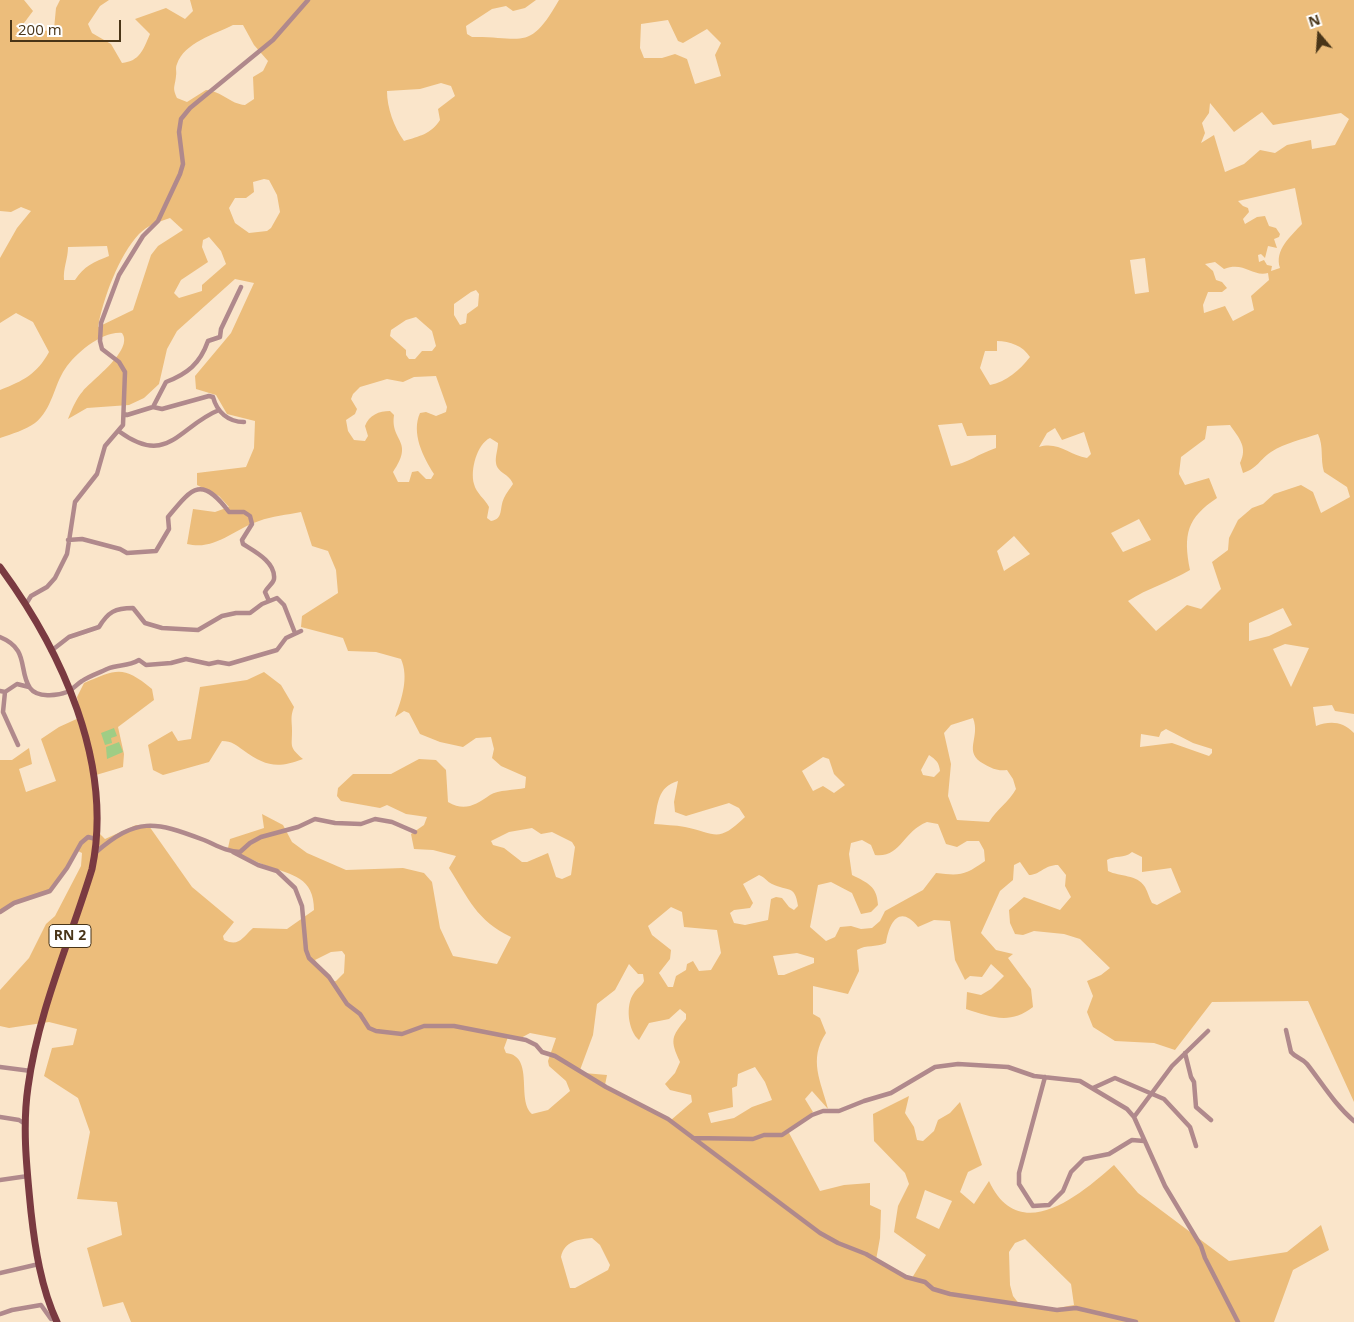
<!DOCTYPE html>
<style>
body{margin:0}
#map{position:relative;width:1354px;height:1322px;overflow:hidden;background:#fae5ca;font-family:"Open Sans",sans-serif}
canvas{display:block}
.north{position:absolute;left:1294px;top:10px;width:50px;height:50px;-webkit-text-stroke:4px #fff;paint-order:stroke;rotate:342deg;font-size:14px;font-weight:700;line-height:20px;text-align:center;color:#493518}
.north::after{content:'';display:block;margin:auto;width:18px;height:22px;background:#493518;clip-path:polygon(50% 0,100% 100%,50% 72%,0 100%)}
.scale{position:absolute;left:10px;top:20px;width:111px;height:22px;box-sizing:border-box;border:2px solid #493518;border-top:0;padding-left:6px;font-size:15px;line-height:18px;white-space:nowrap;color:#493518;-webkit-text-stroke:4px #fff;paint-order:stroke}
</style>
<div id="map">
<canvas width="1354" height="1322"></canvas>
<div class="north">N</div>
<div class="scale">200 m</div>
</div>
<script>
const c = document.querySelector('canvas').getContext('2d');
c.lineJoin = 'round';
function fillPath(path, color) { c.fillStyle = color; c.fill(path, 'evenodd'); }
function stroke(path, color, width, dash) { c.strokeStyle = color; c.lineWidth = width; c.lineCap = dash ? 'butt' : 'round'; c.setLineDash(dash || []); c.stroke(path); }
function label(font, color, halo, rows, align = 'center') {
  c.font = font + ' "Open Sans",sans-serif'; c.lineWidth = 4.5; c.setLineDash([]); c.textBaseline = 'middle'; c.strokeStyle = halo; c.fillStyle = color; for (const [text, x, y, turn = 0] of rows) {
    c.save(); c.translate(x, y); c.rotate((+turn || 0) * Math.PI / 180); c.textAlign = isNaN(turn) ? turn : align; if (halo) c.strokeText(text, 0, 0); c.fillText(text, 0, 0); c.restore();
  }
}
fillPath(new Path2D(`
 M0,0H24L33,11L24,23V31L40,32L54,29L56,8L60,0H109L100,6L88,24L92,33L111,44L122,63C140,61 143,50 150,34L135,19L166,8L185,19L193,11L190,0H536L525,8L513,11L506,6L492,9L466,26L467,34L472,37C522,36 529,53 559,0H1354V714L1335,711L1332,705L1313,707L1316,726C1330,721 1342,721 1354,733V1102L1308,1001L1212,1002L1175,1050L1154,1043L1115,1041L1093,1027L1087,1012L1093,996L1087,981L1101,975L1110,968L1080,939L1064,934L1034,931L1023,935L1015,934L1010,923L1009,910L1024,897L1060,910L1071,897L1065,886L1066,875L1058,865C1044,865 1040,875 1029,875L1020,862L1014,865L1013,880L1000,891L981,933L996,950L1013,954L1008,958L1031,989L1033,1007C1010,1025 991,1017 966,1009L967,992L981,995L991,989L1004,976L991,964L982,977L970,976L965,980L955,960L950,921L934,920L918,927C900,904 889,922 886,943C875,948 867,944 857,950L859,971L848,994L813,986V1014L820,1018L826,1033C808,1060 821,1081 828,1109L812,1091L805,1099L813,1112L788,1131L820,1191L844,1185L870,1183V1205L881,1210L880,1238L876,1260L912,1278L926,1255L894,1232L898,1206L909,1184L905,1173L874,1141L873,1114L909,1096L905,1113L914,1127L917,1140L923,1141L934,1131L938,1120L950,1113L960,1102L982,1165L968,1172L960,1192L974,1204L989,1181C1019,1246 1079,1196 1114,1165L1138,1193L1229,1261L1287,1252L1321,1225L1329,1250L1293,1270L1274,1322H131L123,1302L103,1307L87,1248L122,1235L117,1202L77,1199L90,1132L78,1098L44,1076L52,1048L73,1045L77,1029L49,1022L9,1028L0,1026V990L29,958L46,924L55,916L81,866L82,853L78,851L49,893L20,901L0,912V760H12L29,748L32,764L19,769L26,792L56,781L41,739L59,727L81,717L77,697L84,683C117,669 123,665 152,689L154,700L118,727L124,754L123,767L96,775L100,834L105,839L136,825L149,826L192,887L234,922L223,936L224,940C239,947 242,938 253,928L287,929L314,910C314,877 292,875 267,866C254,861 241,854 228,848L230,839L264,828L262,814L283,825L292,842L307,853L346,870L403,868L424,873L432,882L440,928L453,956L497,964L511,937C476,920 469,899 449,868L456,856L433,850L414,849L411,834L424,825L427,817L406,814L387,805L380,808L341,801L337,796L338,788L353,774H391L419,759L436,760L446,770L448,802C465,812 475,805 490,795C498,790 515,790 525,788L526,777L501,766L492,758L494,749L491,737L476,738L463,747L440,742L420,734L409,713L404,711L395,717C402,699 409,677 401,659L376,652L348,651L343,638L301,627L302,616L338,593L336,570L328,551L312,546L301,512C287,515 272,516 259,521C234,529 215,551 187,544L193,509L215,512L229,507L219,496L197,485V473L246,467L254,448L255,421L227,414L216,395L196,389L195,376L231,333L254,283L235,279L177,331L167,349L159,384L144,398L129,405L87,408L68,419C72,409 76,399 83,391C93,379 134,350 122,333C102,331 76,353 65,369C54,385 52,410 35,423C25,430 12,434 0,438V390C23,381 37,374 49,352L33,322L16,313L0,323V258L17,228L31,211L21,207L11,212L0,211ZM668,20L678,41L683,43L707,29L721,43L715,55L721,76L695,84L687,59L675,54L662,58H644L640,48L641,24ZM233,25H243L254,45L268,61L263,71L253,77L254,99L245,105C230,104 222,91 206,90L187,102L177,98C172,87 175,87 176,76C177,72 175,68 177,64C184,43 215,34 233,25ZM441,83L451,86L455,96L438,109L440,120C431,134 420,136 404,141C394,127 387,108 387,91L420,89ZM1210,103L1234,132L1262,112L1273,125L1341,113L1349,119L1335,145L1312,149L1311,140L1287,145L1275,153L1260,150L1244,164L1225,172L1214,135L1201,143L1205,133L1202,123L1209,113ZM264,179L269,180L277,195L280,212L271,228L267,231L249,233L235,223L229,208L235,198H246L254,192L253,182ZM1295,188L1302,224C1291,236 1274,250 1280,268L1271,271L1272,266L1267,265L1264,260L1259,262L1258,255L1261,254L1265,258L1268,246L1277,248L1274,239L1279,237L1280,234L1276,228L1269,226L1265,216L1257,217L1245,224L1243,219L1249,212L1248,208L1243,206L1238,201ZM170,218L183,230L158,246L151,255L133,310L98,327C103,299 119,255 139,234C148,225 158,222 170,218ZM209,237L221,251L226,264L202,285V291L179,298L174,293L181,280L208,262L202,247L203,240ZM107,246L109,256C94,262 84,266 75,280H64C63,268 68,259 68,247ZM1145,258L1149,292L1135,294L1130,260ZM1215,262L1224,269C1244,261 1252,277 1268,273L1269,280L1251,296L1254,310L1233,321L1225,306L1204,313L1203,305L1208,292H1222L1227,288L1222,282L1216,280L1213,271L1205,264ZM476,290L479,294L478,306L467,314L466,323L460,325L454,315V304L471,292ZM416,317L432,331L436,346L432,351H422L415,359H409L406,355V350L390,336L391,330L406,320ZM997,341C1010,341 1023,346 1030,357C1020,370 1006,382 990,385L980,368L985,351H997ZM436,376L447,407L446,412L436,416L426,412L420,413C411,433 423,457 434,474L431,479H426L418,471L412,472L409,482H398L393,472C415,440 390,442 394,415L390,411C379,411 369,415 365,426L368,436L365,441L354,440L348,431L346,420L355,414L357,409L351,399L353,394L360,387L387,379L403,382L414,377ZM962,423L967,436L996,435V448C980,453 966,464 951,466L938,425ZM1230,425C1239,438 1248,447 1240,463L1243,473C1258,468 1259,460 1271,452C1285,443 1303,439 1318,434C1324,447 1320,458 1324,472L1347,487L1350,497L1321,513L1313,492L1301,485L1274,494L1263,504L1252,508L1238,520L1229,538L1228,550L1212,562L1221,589L1201,609L1187,605L1156,631L1128,601C1148,588 1170,582 1190,570C1183,534 1187,518 1217,498L1209,478L1185,485L1179,474L1181,457L1205,439L1207,426ZM1055,428L1062,440L1084,432L1091,454L1087,458C1069,455 1058,441 1039,447L1047,433ZM490,438L498,443C498,449 495,457 496,463C497,473 510,474 513,484C510,489 506,493 504,498C499,508 504,519 491,521L487,518L489,507C485,499 476,493 474,484C470,470 477,444 490,438ZM1139,519L1151,540L1123,552L1111,533ZM1014,536L1030,554L1004,571L997,551ZM1283,608L1292,625L1269,636L1249,641V623ZM1285,644L1309,648L1291,687L1273,649ZM973,718C981,738 962,752 984,764C993,769 997,771 1007,770L1013,779L1016,789C1009,802 997,809 989,822L957,820L948,796L951,764L944,733L951,725ZM1166,729L1193,743L1212,749V753L1209,756L1172,743L1140,747L1141,734L1159,737L1161,732ZM929,755C936,760 939,762 940,771L934,777L923,775L921,770ZM823,757L829,759L834,774L845,785L834,793L823,786L813,791L802,771ZM678,781L674,802L675,812L686,816L729,803L739,808L745,817C718,843 717,834 685,827C675,825 664,825 654,824C658,804 657,787 678,781ZM927,822L938,824L946,844L957,847L967,841H979L984,850L985,861C965,875 961,876 936,873L923,890L885,911L880,921L872,928L861,929L851,926L840,927L835,937L826,941L810,927L818,885L831,882L852,893L861,914L871,912L878,905C877,886 868,883 852,875L849,854L851,843L862,840L871,845L875,855C901,858 903,831 927,822ZM532,828L541,834L552,832L572,842L575,847L571,875L562,879L556,877L548,853L527,862H522L504,848L493,845L491,841L509,832ZM1132,852L1142,857V872L1171,868L1181,892L1157,905L1152,903C1149,898 1148,892 1145,887C1137,874 1120,877 1108,871L1107,860C1115,855 1124,859 1132,852ZM759,875C765,877 767,882 772,884C788,892 795,884 798,906L794,910L789,907L782,898L776,897L771,899L768,920L745,925L734,923L730,913L734,910L750,908L753,903L743,884ZM671,907L682,912L684,927L717,930L721,953L711,970L699,971L693,961L687,964L686,970L676,976L673,987H668L659,973L670,959L671,950L652,935L648,926ZM342,951L345,955L344,973L336,981L331,982L315,960L331,952ZM797,953L814,958V963L784,975H778L773,956ZM629,964L638,974H643L644,981C642,986 637,988 634,993C625,1005 628,1031 639,1040L649,1023L669,1019L680,1009L686,1014V1019C671,1037 670,1040 680,1062L675,1073L665,1084L670,1090L691,1095L692,1102L671,1120L605,1085L607,1075L584,1073L580,1070L593,1035L597,1004L615,990ZM530,1033L556,1038L548,1061L549,1066L566,1081L570,1091L548,1110L532,1114C516,1100 535,1056 506,1053L504,1048L508,1037L519,1039ZM755,1067L765,1082L772,1100L752,1107L734,1118L711,1123L708,1113L733,1107L732,1088L737,1086L738,1074ZM925,1190L952,1201L939,1229L916,1218ZM592,1238L600,1245L610,1265L608,1270L575,1288H570L561,1257C564,1241 579,1239 592,1238ZM1025,1239L1071,1284L1074,1305L1052,1309L1020,1305L1013,1296L1010,1285L1009,1252L1015,1243Z
 M264,672L281,685L294,707C290,717 292,721 292,731C292,747 289,747 303,759C277,769 265,766 243,750C236,745 232,741 222,741L209,762L163,775L153,770L148,745L172,731L178,741L191,739L200,687L247,680Z`), '#ecbd7b');
fillPath(new Path2D(`
 M114,728L117,736L111,738L112,743L105,745L101,733Z
 M119,742L123,752L107,759L106,747Z`), '#9fcd85');
stroke(new Path2D(`
 M153,407L162,409L209,396L213,397C217,412 228,422 244,422
 M124,414L127,415L153,407L166,382C187,374 200,364 208,341L220,337L221,329L241,287
 M120,432C168,467 179,426 219,410
 M68,540L82,539L120,549L127,553L156,551L169,529L168,517C192,488 201,475 229,512H244L250,516L252,524L242,540L243,544C254,551 276,562 274,579C273,584 267,587 265,592L269,601
 M26,604L31,596L47,587L55,578L67,554L75,502L97,474L105,446L123,425L125,372L119,362L102,349L100,341L101,323L119,275L143,236L158,221L180,174L183,164L179,132L181,119L190,108L273,40L308,0
 M0,637C30,649 18,671 30,688C37,698 57,696 67,692C72,690 77,684 82,681C89,676 99,673 107,669C119,664 127,667 139,660L146,665L171,663L186,659L209,664L218,662L229,664L277,650L286,638L301,631
 M51,651L69,637L99,627C108,612 115,608 133,608L145,623L162,628L198,630L222,616L236,613H250L262,604L277,598L284,605L295,633
 M0,691L5,692L17,684L29,687
 M5,692L3,712L18,745
 M233,852L258,865L277,871L295,888L302,906L306,950L309,958L329,977L347,1004L360,1014L369,1028L376,1031L402,1034L424,1026H454L526,1040L536,1045L542,1052L555,1056L606,1087L668,1119L820,1233L838,1243L866,1254L906,1277L925,1282L933,1289L950,1294L1057,1310L1076,1308L1136,1322
 M95,853C137,817 154,821 204,840C216,845 227,852 240,852L250,843L261,837L298,827L315,819L335,823L361,824L375,819L392,822L415,832
 M0,912L14,903L50,891L67,868L81,843L88,837L96,839
 M1286,1030L1291,1052C1296,1058 1302,1058 1307,1064C1322,1083 1335,1105 1354,1121
 M1185,1053L1191,1077L1194,1082L1196,1107L1211,1120
 M0,1067L31,1071
 M1045,1077L1019,1173V1184L1033,1206L1049,1205L1063,1191L1071,1172L1084,1159L1109,1154L1132,1140L1144,1141
 M1093,1088L1115,1078L1164,1099L1190,1127L1196,1146
 M0,1117L19,1120L25,1124
 M1134,1117L1172,1066L1208,1031
 M693,1138L753,1139L764,1135H782L812,1115L823,1111H839L864,1101L891,1093L935,1067L958,1064L1008,1067L1034,1076L1080,1081L1127,1109L1134,1117L1165,1186L1201,1246L1205,1258L1238,1322
 M0,1180L28,1176
 M0,1273L39,1264
 M0,1314L12,1310L41,1305L51,1319H55`), '#b0898c', 4.5);
stroke(new Path2D(`
 M0,567C61,650 114,763 92,869C70,941 38,1012 28,1087C22,1128 27,1171 31,1212C35,1248 41,1288 57,1322`), '#7a3a41', 7);
for (const [x, y, w] of [
 [70,936,42]
]) { const box = new Path2D(); box.roundRect(x - w / 2, y - 11.5, w, 23, 4); c.fillStyle = '#fff'; c.fill(box); stroke(box, '#493518', 1); }
label('bold 14px', '#493518', null, [
 ["RN 2",70,936]
]);
</script>
